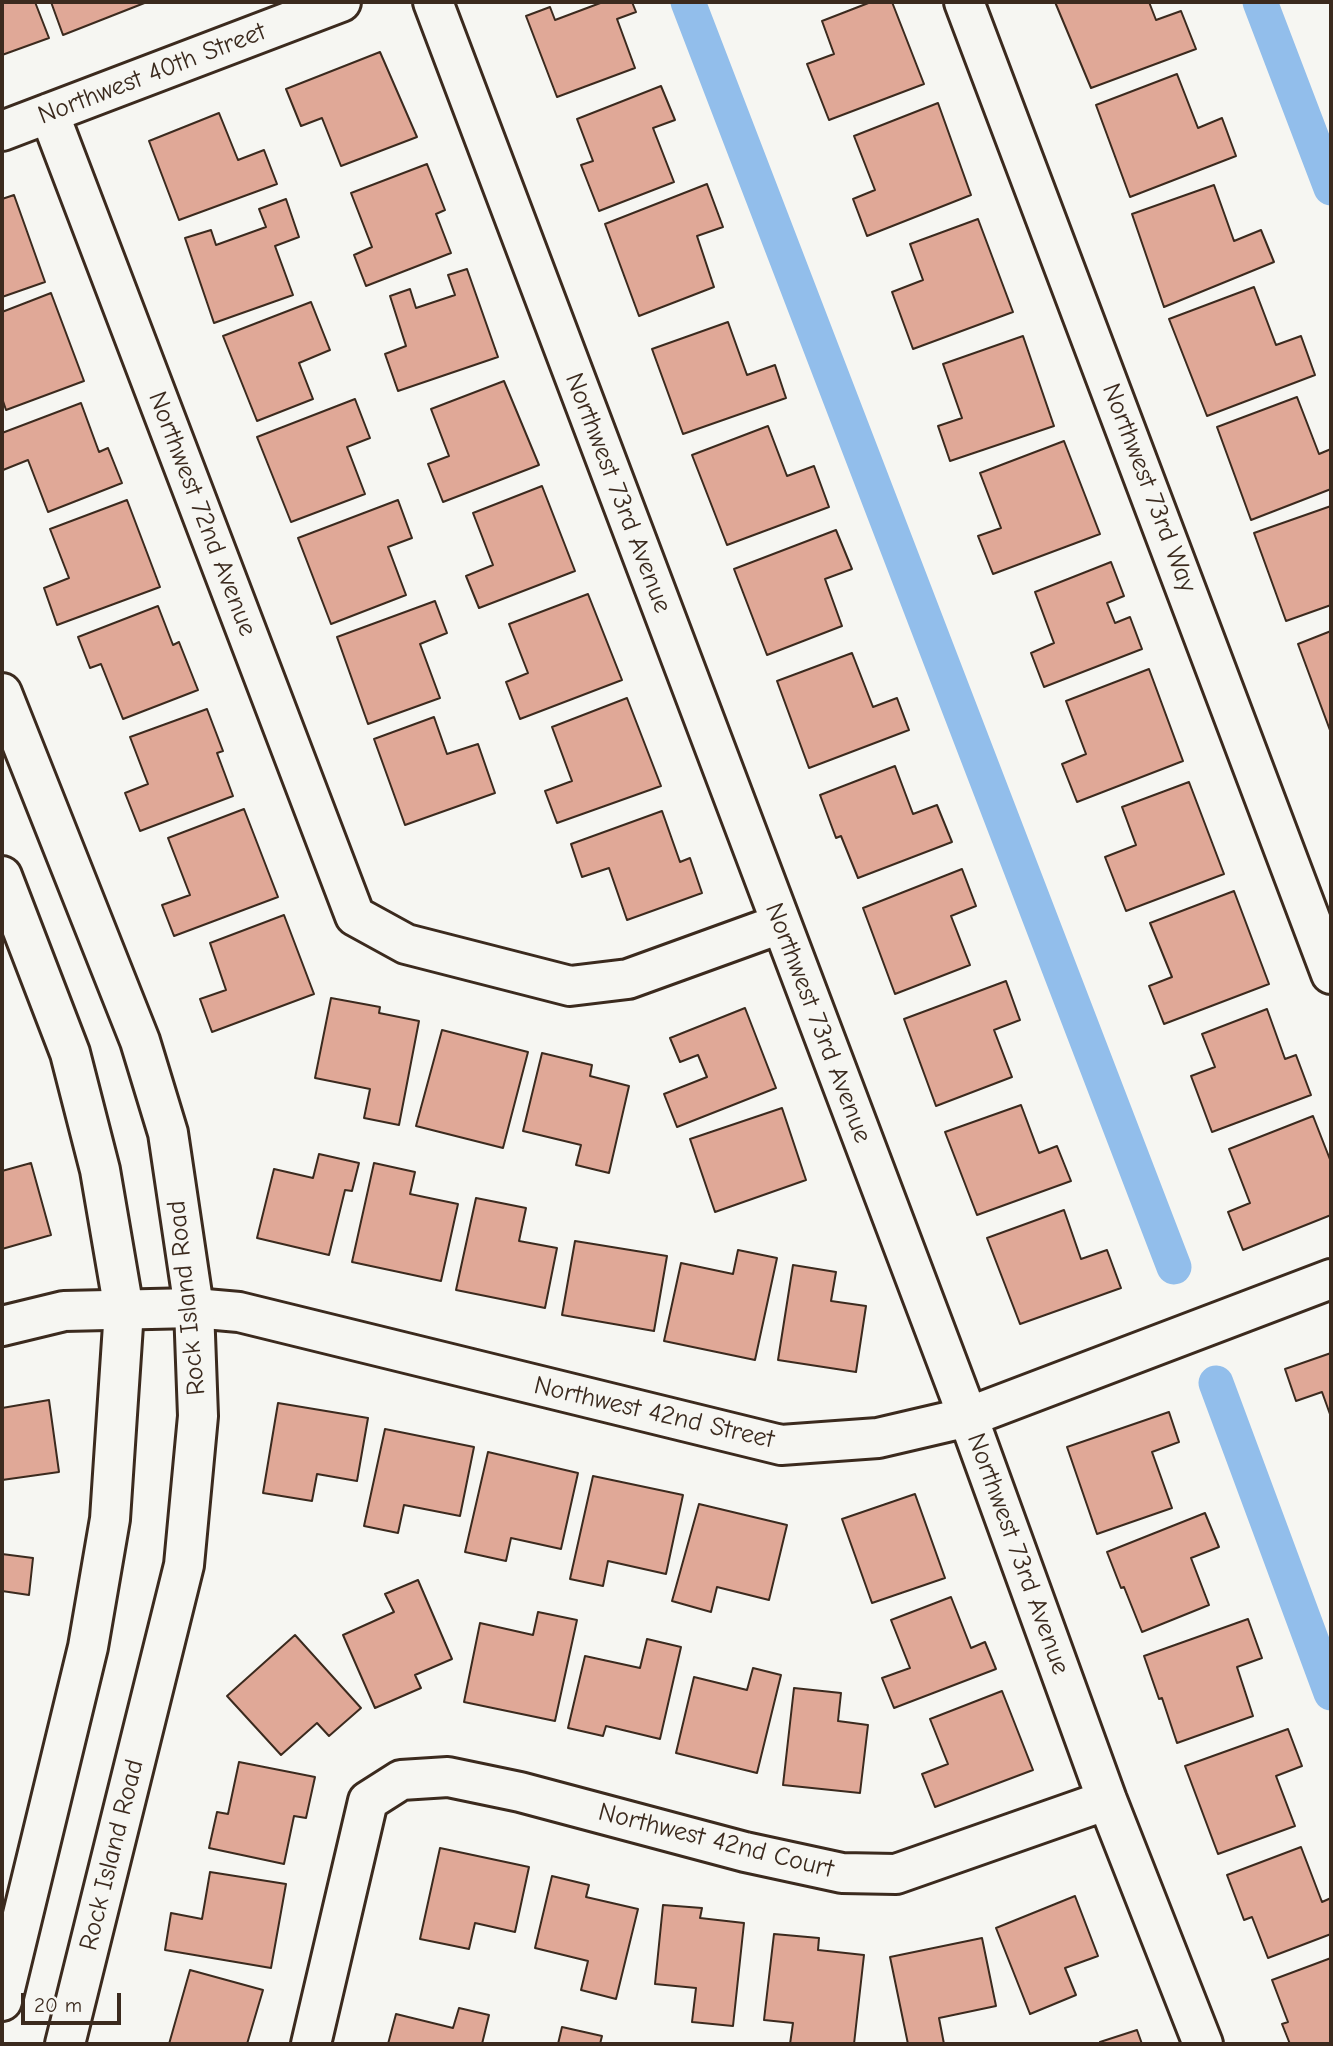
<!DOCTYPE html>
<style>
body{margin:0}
#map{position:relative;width:1333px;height:2046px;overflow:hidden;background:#f6f6f2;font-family:"Comic Neue",sans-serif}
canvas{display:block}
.frame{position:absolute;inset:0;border:4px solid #3b2a1e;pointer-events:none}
.scale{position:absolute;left:21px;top:1993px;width:100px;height:32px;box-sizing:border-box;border:4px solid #3b2a1e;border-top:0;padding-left:9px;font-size:21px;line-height:24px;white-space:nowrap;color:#3b2a1e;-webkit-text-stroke:5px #f6f6f2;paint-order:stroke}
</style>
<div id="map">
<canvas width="1333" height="2046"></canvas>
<div class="frame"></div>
<div class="scale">20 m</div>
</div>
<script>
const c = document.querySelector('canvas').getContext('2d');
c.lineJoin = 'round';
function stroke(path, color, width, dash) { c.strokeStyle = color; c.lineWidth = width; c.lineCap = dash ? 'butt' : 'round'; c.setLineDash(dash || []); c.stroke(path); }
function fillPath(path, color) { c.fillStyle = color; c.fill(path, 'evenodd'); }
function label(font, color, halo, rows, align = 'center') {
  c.font = font + ' "Comic Neue",sans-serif'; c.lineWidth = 5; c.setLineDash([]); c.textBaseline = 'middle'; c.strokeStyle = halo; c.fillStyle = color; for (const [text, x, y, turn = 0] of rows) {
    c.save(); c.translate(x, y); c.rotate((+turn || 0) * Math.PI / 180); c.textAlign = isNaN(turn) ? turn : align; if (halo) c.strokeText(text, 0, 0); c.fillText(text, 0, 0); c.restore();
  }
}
stroke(new Path2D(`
 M688,2L1174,1267
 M1260,2L1331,188
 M1216,1383L1331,1693`), '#92beeb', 35);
const building = new Path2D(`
 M2,2H35L49,38L2,55Z
 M51,2H147L63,35Z
 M603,2H632L636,12L617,19L635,68L557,97L526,16L550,7L555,20Z
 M871,2H892L924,84L829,120L807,64L834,54L822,21Z
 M1055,2H1149L1156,20L1181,11L1196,49L1091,88Z
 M380,52L417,137L341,166L322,118L301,126L286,89Z
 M1177,74L1198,128L1222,118L1236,156L1130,197L1096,105Z
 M661,86L675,120L653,128L674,182L599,211L581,165L593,161L577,119Z
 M938,103L971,195L867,236L853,199L875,190L854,136Z
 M219,113L238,160L264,150L277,184L179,220L149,141Z
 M427,164L445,210L436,214L451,253L366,286L354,255L372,247L351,193Z
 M707,184L723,227L697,236L714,287L639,316L605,224Z
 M1214,185L1234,241L1261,230L1274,262L1164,307L1132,214Z
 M14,195L45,282L2,297V199Z
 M286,199L299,237L275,246L293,295L214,323L185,238L211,230L216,245L266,227L259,209Z
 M978,219L1013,312L913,349L892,292L923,280L910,244Z
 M467,269L498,357L398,391L385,354L406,346L390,296L410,289L416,308L455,295L448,275Z
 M1254,287L1276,345L1301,336L1315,375L1207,416L1169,319Z
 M51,293L84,381L6,410L2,398V312Z
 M311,302L330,350L299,363L313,399L257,421L223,336Z
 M728,322L747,375L775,365L786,398L683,434L652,349Z
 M1023,336L1054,426L950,461L938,426L962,418L943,364Z
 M504,381L539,465L443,502L428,464L449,456L431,409Z
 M1297,397L1319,454L1331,449V489L1251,520L1217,427Z
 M355,399L370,438L347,447L365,494L291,522L257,437Z
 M81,403L99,452L108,448L122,483L48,512L28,460L3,470L2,433Z
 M768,426L787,476L814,466L829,507L727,545L692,455Z
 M1064,441L1100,534L993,574L978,536L1001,528L980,473Z
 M542,486L575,571L479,608L466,576L493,565L473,513Z
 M127,500L160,587L57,625L44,588L69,578L50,529Z
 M398,500L412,538L388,547L406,595L331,624L298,538Z
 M1331,506V605L1286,621L1254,533Z
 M836,530L852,569L825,579L842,626L767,655L734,569Z
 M1111,562L1124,596L1107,603L1115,623L1130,617L1142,649L1044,687L1031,653L1054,643L1035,592Z
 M588,594L622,680L520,719L506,682L528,673L509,624Z
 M435,601L447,633L420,644L440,698L368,724L337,637Z
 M158,606L173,645L179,642L198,690L123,719L101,664L90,668L78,637Z
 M1331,631V733L1298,644Z
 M852,653L873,707L897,698L909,730L809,768L777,681Z
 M1149,669L1183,761L1077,802L1062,764L1086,754L1066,701Z
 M627,698L661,786L557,823L545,791L572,781L552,727Z
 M207,709L223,751L217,753L233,796L140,831L125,793L148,784L130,737Z
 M434,717L447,754L478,744L495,793L405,825L374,739Z
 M895,766L913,814L937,805L952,842L858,878L841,836L836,838L820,795Z
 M1189,782L1224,874L1126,911L1105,857L1136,845L1122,807Z
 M244,809L278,897L174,936L162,905L190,895L168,838Z
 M662,811L680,862L690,858L702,893L627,920L609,868L582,877L571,844Z
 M962,869L976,906L951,916L970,965L895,994L863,908Z
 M1234,891L1269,984L1164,1024L1149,986L1172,977L1150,923Z
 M284,915L314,994L212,1032L200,999L226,990L210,943Z
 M1006,981L1020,1020L994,1030L1012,1077L936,1106L904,1019Z
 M331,998L380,1007L379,1013L419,1021L399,1125L364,1118L370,1089L315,1078Z
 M745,1008L776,1088L677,1127L664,1094L707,1077L698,1055L680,1062L670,1038Z
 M1267,1009L1285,1059L1296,1055L1311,1095L1212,1132L1191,1076L1215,1067L1202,1034Z
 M442,1030L528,1052L503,1148L416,1126Z
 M542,1053L592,1065L590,1076L629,1086L609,1173L576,1165L581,1145L523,1131Z
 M1021,1105L1039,1153L1057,1146L1071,1181L977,1215L945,1132Z
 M782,1108L806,1180L715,1212L690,1139Z
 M1313,1116L1331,1162V1215L1243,1250L1228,1212L1250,1203L1229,1149Z
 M319,1154L359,1163L352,1191L345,1190L329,1255L257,1238L274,1169L313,1178Z
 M31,1163L51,1235L2,1249V1171Z
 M374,1163L415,1172L410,1194L458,1204L441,1281L352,1262Z
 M476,1198L526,1208L519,1241L557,1248L545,1308L456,1290Z
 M1064,1210L1081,1259L1107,1250L1121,1288L1020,1324L987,1238Z
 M575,1241L667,1256L654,1331L562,1315Z
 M738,1250L777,1258L755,1360L664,1341L681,1263L733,1274Z
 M793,1265L836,1272L831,1301L866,1306L856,1372L778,1360Z
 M1331,1353V1417L1322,1392L1296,1401L1285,1369Z
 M49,1400L59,1472L2,1480V1408Z
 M278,1403L368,1418L357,1481L317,1474L312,1501L263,1493Z
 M1169,1412L1179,1442L1152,1452L1172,1508L1097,1534L1067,1447Z
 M385,1429L474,1447L460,1516L404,1505L398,1533L364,1526Z
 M488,1452L578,1473L561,1549L511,1538L506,1561L465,1552Z
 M593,1476L683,1495L666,1574L608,1561L603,1586L570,1579Z
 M915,1494L945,1578L872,1603L842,1519Z
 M699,1504L787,1525L769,1600L717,1587L711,1612L672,1601Z
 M1205,1513L1219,1547L1191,1558L1209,1605L1142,1632L1124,1587L1121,1588L1107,1552Z
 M2,1554L33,1558L29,1595L2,1591Z
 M418,1580L452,1659L415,1675L421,1688L375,1708L343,1635L394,1612L385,1594Z
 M951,1597L971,1648L985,1642L996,1669L894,1708L882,1678L910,1668L891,1620Z
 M538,1612L577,1620L555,1721L464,1702L480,1623L533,1635Z
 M1248,1619L1262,1658L1237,1667L1253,1716L1177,1743L1162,1698L1159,1699L1144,1656Z
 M295,1635L361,1708L329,1736L317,1723L281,1755L227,1696Z
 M647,1639L681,1647L660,1739L606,1726L603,1736L568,1728L585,1656L640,1668Z
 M753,1668L781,1675L757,1773L676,1753L694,1677L747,1690Z
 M794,1688L841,1693L838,1721L868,1725L860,1793L783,1785Z
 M1002,1691L1033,1770L935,1807L922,1774L948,1764L930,1719Z
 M1288,1729L1302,1766L1276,1776L1295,1826L1218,1854L1185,1766Z
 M239,1762L315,1777L306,1818L294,1816L284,1864L209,1848L217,1812L228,1814Z
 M1301,1847L1322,1902L1331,1898V1934L1268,1958L1252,1917L1244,1920L1227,1875Z
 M440,1848L529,1867L515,1932L475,1923L469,1949L420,1939Z
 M210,1872L286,1884L271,1968L165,1950L171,1913L202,1919Z
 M552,1876L589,1885L586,1897L638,1909L616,1999L581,1990L588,1961L535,1948Z
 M1075,1896L1098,1956L1065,1968L1076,1995L1030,2014L996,1928Z
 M663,1905L702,1908L700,1918L744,1923L733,2026L692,2022L696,1988L655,1984Z
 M774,1934L819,1938L818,1950L864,1955L854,2044H790L793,2023L764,2020Z
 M982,1938L996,2006L939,2018L944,2044H908L890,1957Z
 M1331,1958V2044H1290L1282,2024L1288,2022L1272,1980Z
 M190,1970L263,1990L247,2044H169Z
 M459,2008L489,2015L482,2044H388L396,2014L453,2028Z
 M562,2027L602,2036L600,2044H558Z
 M1137,2030L1142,2044H1101L1100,2042Z`);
fillPath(building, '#e0a897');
stroke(building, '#3b2a1e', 2);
const street = new Path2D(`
 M433,2L968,1417L1107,1800L1203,2044
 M964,2L1331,974
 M49,113L355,916L406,944L570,986L628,979L780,924
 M2,131L341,2
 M2,1326L64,1311L194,1308L239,1312L781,1445L878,1438L968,1417L1331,1279
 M311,2044L368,1801L401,1780L448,1777L520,1792L745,1852L842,1873L896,1874L1107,1800`);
const secondary = new Path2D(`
 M2,693L140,1041L168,1133L194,1308L198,1416L184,1565L65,2044
 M2,876L70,1053L100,1170L124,1310L110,1519L88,1647L2,2001`);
stroke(street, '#3b2a1e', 44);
stroke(secondary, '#3b2a1e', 44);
stroke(street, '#f6f6f2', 38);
stroke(secondary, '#f6f6f2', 38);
label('26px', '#3b2a1e', '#f6f6f2', [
 ["Northwest 40th Street",152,74,-21],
 ["Northwest 73rd Way",1149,488,69],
 ["Northwest 73rd Avenue",618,493,69],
 ["Northwest 72nd Avenue",202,514,69],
 ["Northwest 73rd Avenue",818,1023,69],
 ["Rock Island Road",187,1298,-96],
 ["Northwest 42nd Street",654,1413,13],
 ["Northwest 73rd Avenue",1018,1554,70],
 ["Northwest 42nd Court",716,1841,14],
 ["Rock Island Road",112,1855,-76]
]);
</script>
